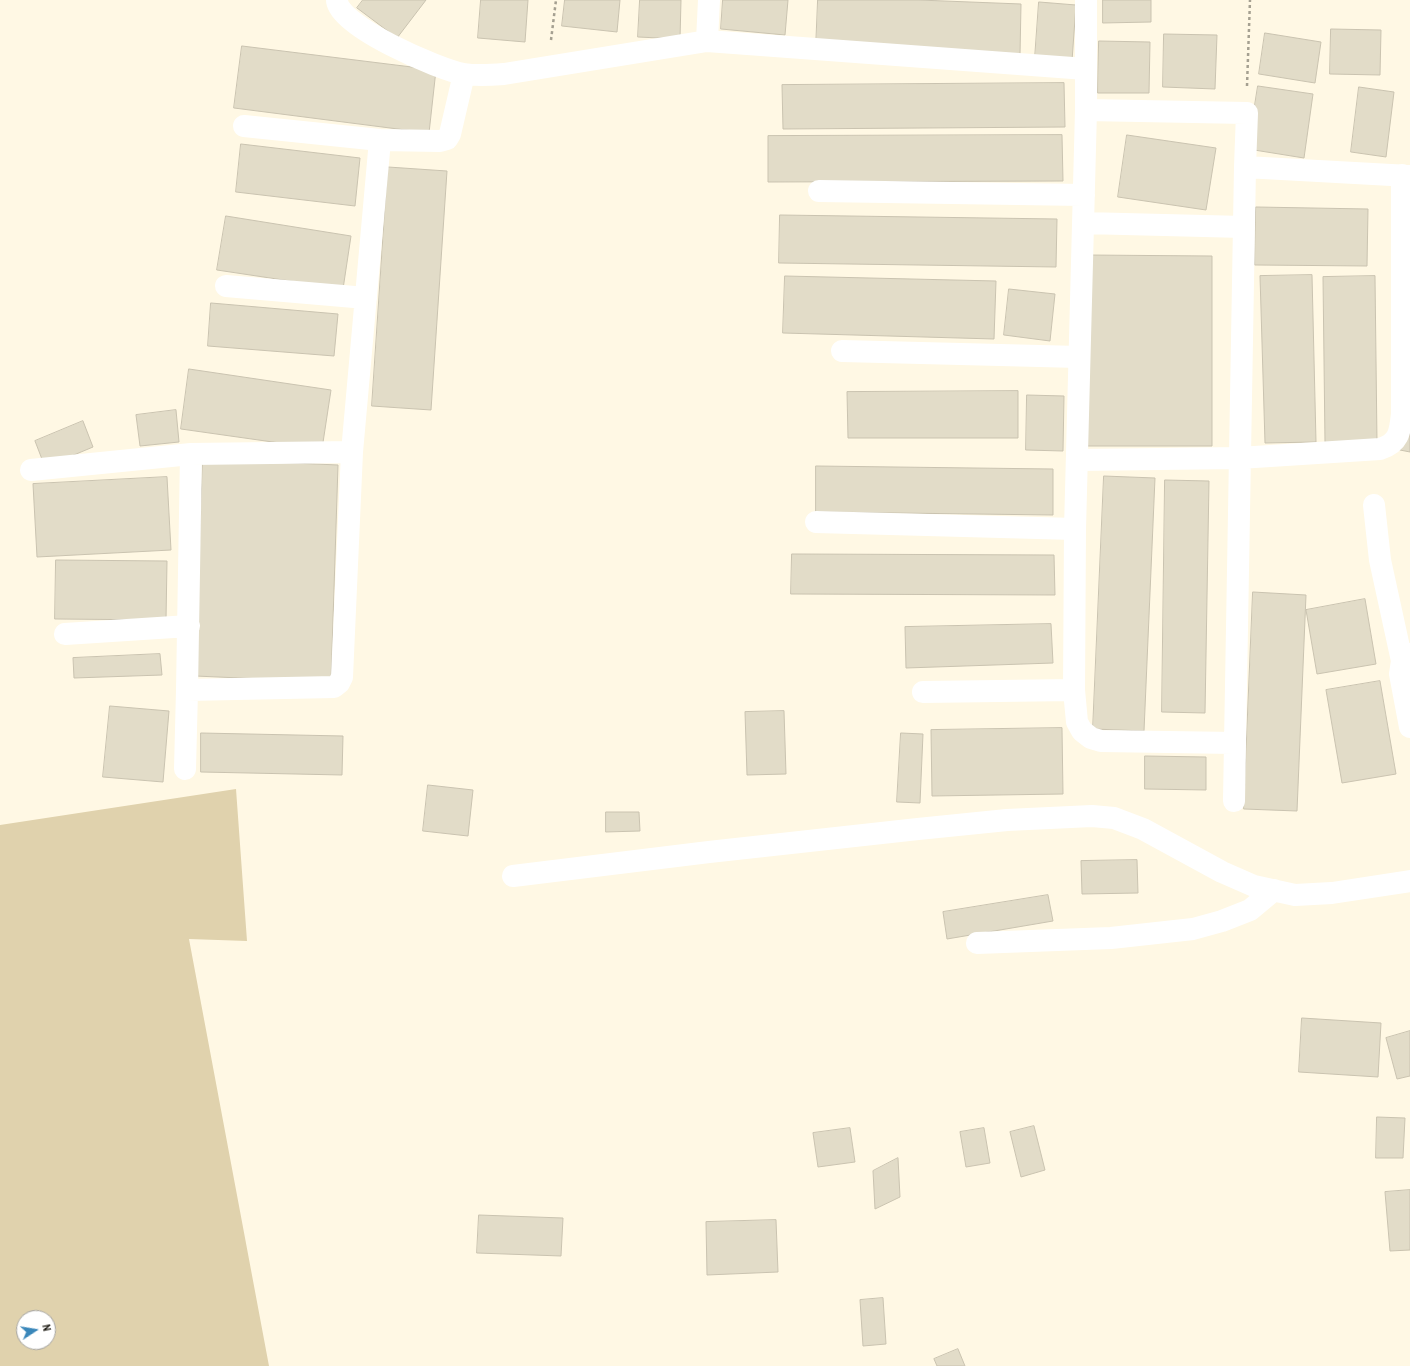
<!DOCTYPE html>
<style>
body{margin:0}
#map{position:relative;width:1410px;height:1366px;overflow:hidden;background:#fff8e4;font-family:"Archivo Narrow",sans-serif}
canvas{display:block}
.north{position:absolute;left:16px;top:1310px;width:40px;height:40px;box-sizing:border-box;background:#fff;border:1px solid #a5a4a1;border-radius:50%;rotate:78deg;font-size:11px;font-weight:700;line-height:16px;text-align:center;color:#1e1b14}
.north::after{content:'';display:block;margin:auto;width:14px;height:18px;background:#3a87ba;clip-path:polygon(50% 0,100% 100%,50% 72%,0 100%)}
</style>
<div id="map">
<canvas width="1410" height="1366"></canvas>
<div class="north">N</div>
</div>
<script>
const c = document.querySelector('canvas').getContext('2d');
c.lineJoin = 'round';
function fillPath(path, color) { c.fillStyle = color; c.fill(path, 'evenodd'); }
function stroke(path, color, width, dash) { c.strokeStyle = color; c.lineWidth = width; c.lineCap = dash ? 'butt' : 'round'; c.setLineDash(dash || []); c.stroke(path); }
fillPath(new Path2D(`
 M236,789L247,941L189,939L269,1366H0V825ZM24,1318H48V1342H24Z`), '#e0d2ad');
const building = new Path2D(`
 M363,0H426L397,38L357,8Z
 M481,0H528L525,42L478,38Z
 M565,0H620L617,32L562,26Z
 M640,0H681L680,39L638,37Z
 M723,0H788L785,35L721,29Z
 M818,0H919L1021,4L1020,55L816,48Z
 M1103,0H1151V22L1103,23Z
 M1039,2L1076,5L1072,61L1035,58Z
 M1331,29L1381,30L1380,75L1330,74Z
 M1265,33L1321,42L1315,83L1259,74Z
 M1164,34L1217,35L1215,89L1163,87Z
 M1099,41L1150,42L1149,93H1098Z
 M242,46L436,70L429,133L234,108Z
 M1064,83L1065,127L783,129L782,85Z
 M1258,86L1313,94L1304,158L1248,149Z
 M1359,87L1394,92L1386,157L1351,152Z
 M1062,135L1063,181L768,182V136Z
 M1127,135L1216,148L1206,210L1118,197Z
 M241,144L360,158L355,206L236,192Z
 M388,167L447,171L431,410L372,406Z
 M1256,207L1368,209L1367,266L1255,265Z
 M780,215L1057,219L1056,267L779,263Z
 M226,216L351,236L343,289L217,270Z
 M1086,255L1212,256V446H1086Z
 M1312,275L1316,442L1265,443L1260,276Z
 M785,276L996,281L994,339L783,333Z
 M1375,276L1377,443H1325L1323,277Z
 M1009,289L1055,294L1050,341L1004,335Z
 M211,303L338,314L334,356L208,346Z
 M189,369L331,390L322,449L181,429Z
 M1018,391V438H848L847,392Z
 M1027,395L1064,396L1063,451L1026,450Z
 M1410,400V452L1400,450Z
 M176,410L179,442L140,446L136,415Z
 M83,421L93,447L45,467L35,441Z
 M203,459L338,465L331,682L195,676Z
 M816,466L1053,469V515L816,512Z
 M1104,476L1155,478L1144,731L1093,729Z
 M167,477L171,550L37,557L33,484Z
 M1165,480L1209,481L1205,713L1162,712Z
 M792,554L1054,555L1055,595L791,594Z
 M56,560L167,561L166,620L55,619Z
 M1253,592L1306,595L1297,811L1244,809Z
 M1365,599L1376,664L1317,674L1306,610Z
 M1051,624L1053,663L906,668L905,627Z
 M160,654L162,675L74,678L73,658Z
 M1380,681L1396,774L1342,783L1326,690Z
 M110,706L169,711L163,782L103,777Z
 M784,711L786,774L747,775L745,712Z
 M1062,728L1063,794L932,796L931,730Z
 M201,733L343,736L342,775L201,772Z
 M901,733L923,734L920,803L897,802Z
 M1145,756L1206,757V790L1145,789Z
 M428,785L473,790L468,836L423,831Z
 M606,812H639L640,831L606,832Z
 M1137,860L1138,893L1082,894L1081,861Z
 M1048,895L1053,921L947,939L943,912Z
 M1302,1018L1381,1023L1378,1077L1299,1072Z
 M1410,1031V1076L1397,1079L1386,1038Z
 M1377,1117L1405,1118L1403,1158H1376Z
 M1034,1126L1045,1170L1021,1177L1010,1132Z
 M850,1128L855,1162L818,1167L813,1133Z
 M984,1128L990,1163L966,1167L960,1132Z
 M898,1158L900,1197L875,1209L873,1171Z
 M1410,1190V1250L1390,1251L1385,1192Z
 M479,1215L563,1218L561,1256L477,1253Z
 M776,1220L778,1272L707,1275L706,1222Z
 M883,1298L886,1344L863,1346L860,1300Z
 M958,1349L965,1366H937L934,1359Z`);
fillPath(building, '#e2dcc8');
stroke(building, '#cac3b0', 1);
stroke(new Path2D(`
 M551,40L556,0
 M1247,86L1250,0`), '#a5a091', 2.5, [3, 3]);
stroke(new Path2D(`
 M337,0C337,26 440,70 464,74C477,76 491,75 504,74L707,41L1086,69
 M1086,0V110L1247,113L1245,167L1410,176
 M707,41L709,0
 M1086,110L1075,529L1074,690L1077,722L1082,731L1091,738L1101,741L1235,743
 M244,126L380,140L440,141L447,139L450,134L464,74
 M819,191L1084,195
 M1084,223L1244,227
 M226,286L366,298
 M842,351L1079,357
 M191,454L352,452
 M1078,460L1239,458L1380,449C1399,443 1400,432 1402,414V175
 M31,470L191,454L187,690
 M1374,505L1380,560L1402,661
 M816,522L1075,529
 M65,634L189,626
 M1410,654L1402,661L1400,674L1410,727
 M923,692L1074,690
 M185,769L187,690L334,687L339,683L342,677L352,452L380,140
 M1234,801L1245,167
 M513,876L709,852L918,829L1007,820L1092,816L1114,818L1143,829L1222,872L1254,886L1295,895L1332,893L1410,881
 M977,943L1111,938L1193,929L1222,921L1250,910L1274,890`), '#fff', 22);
</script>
